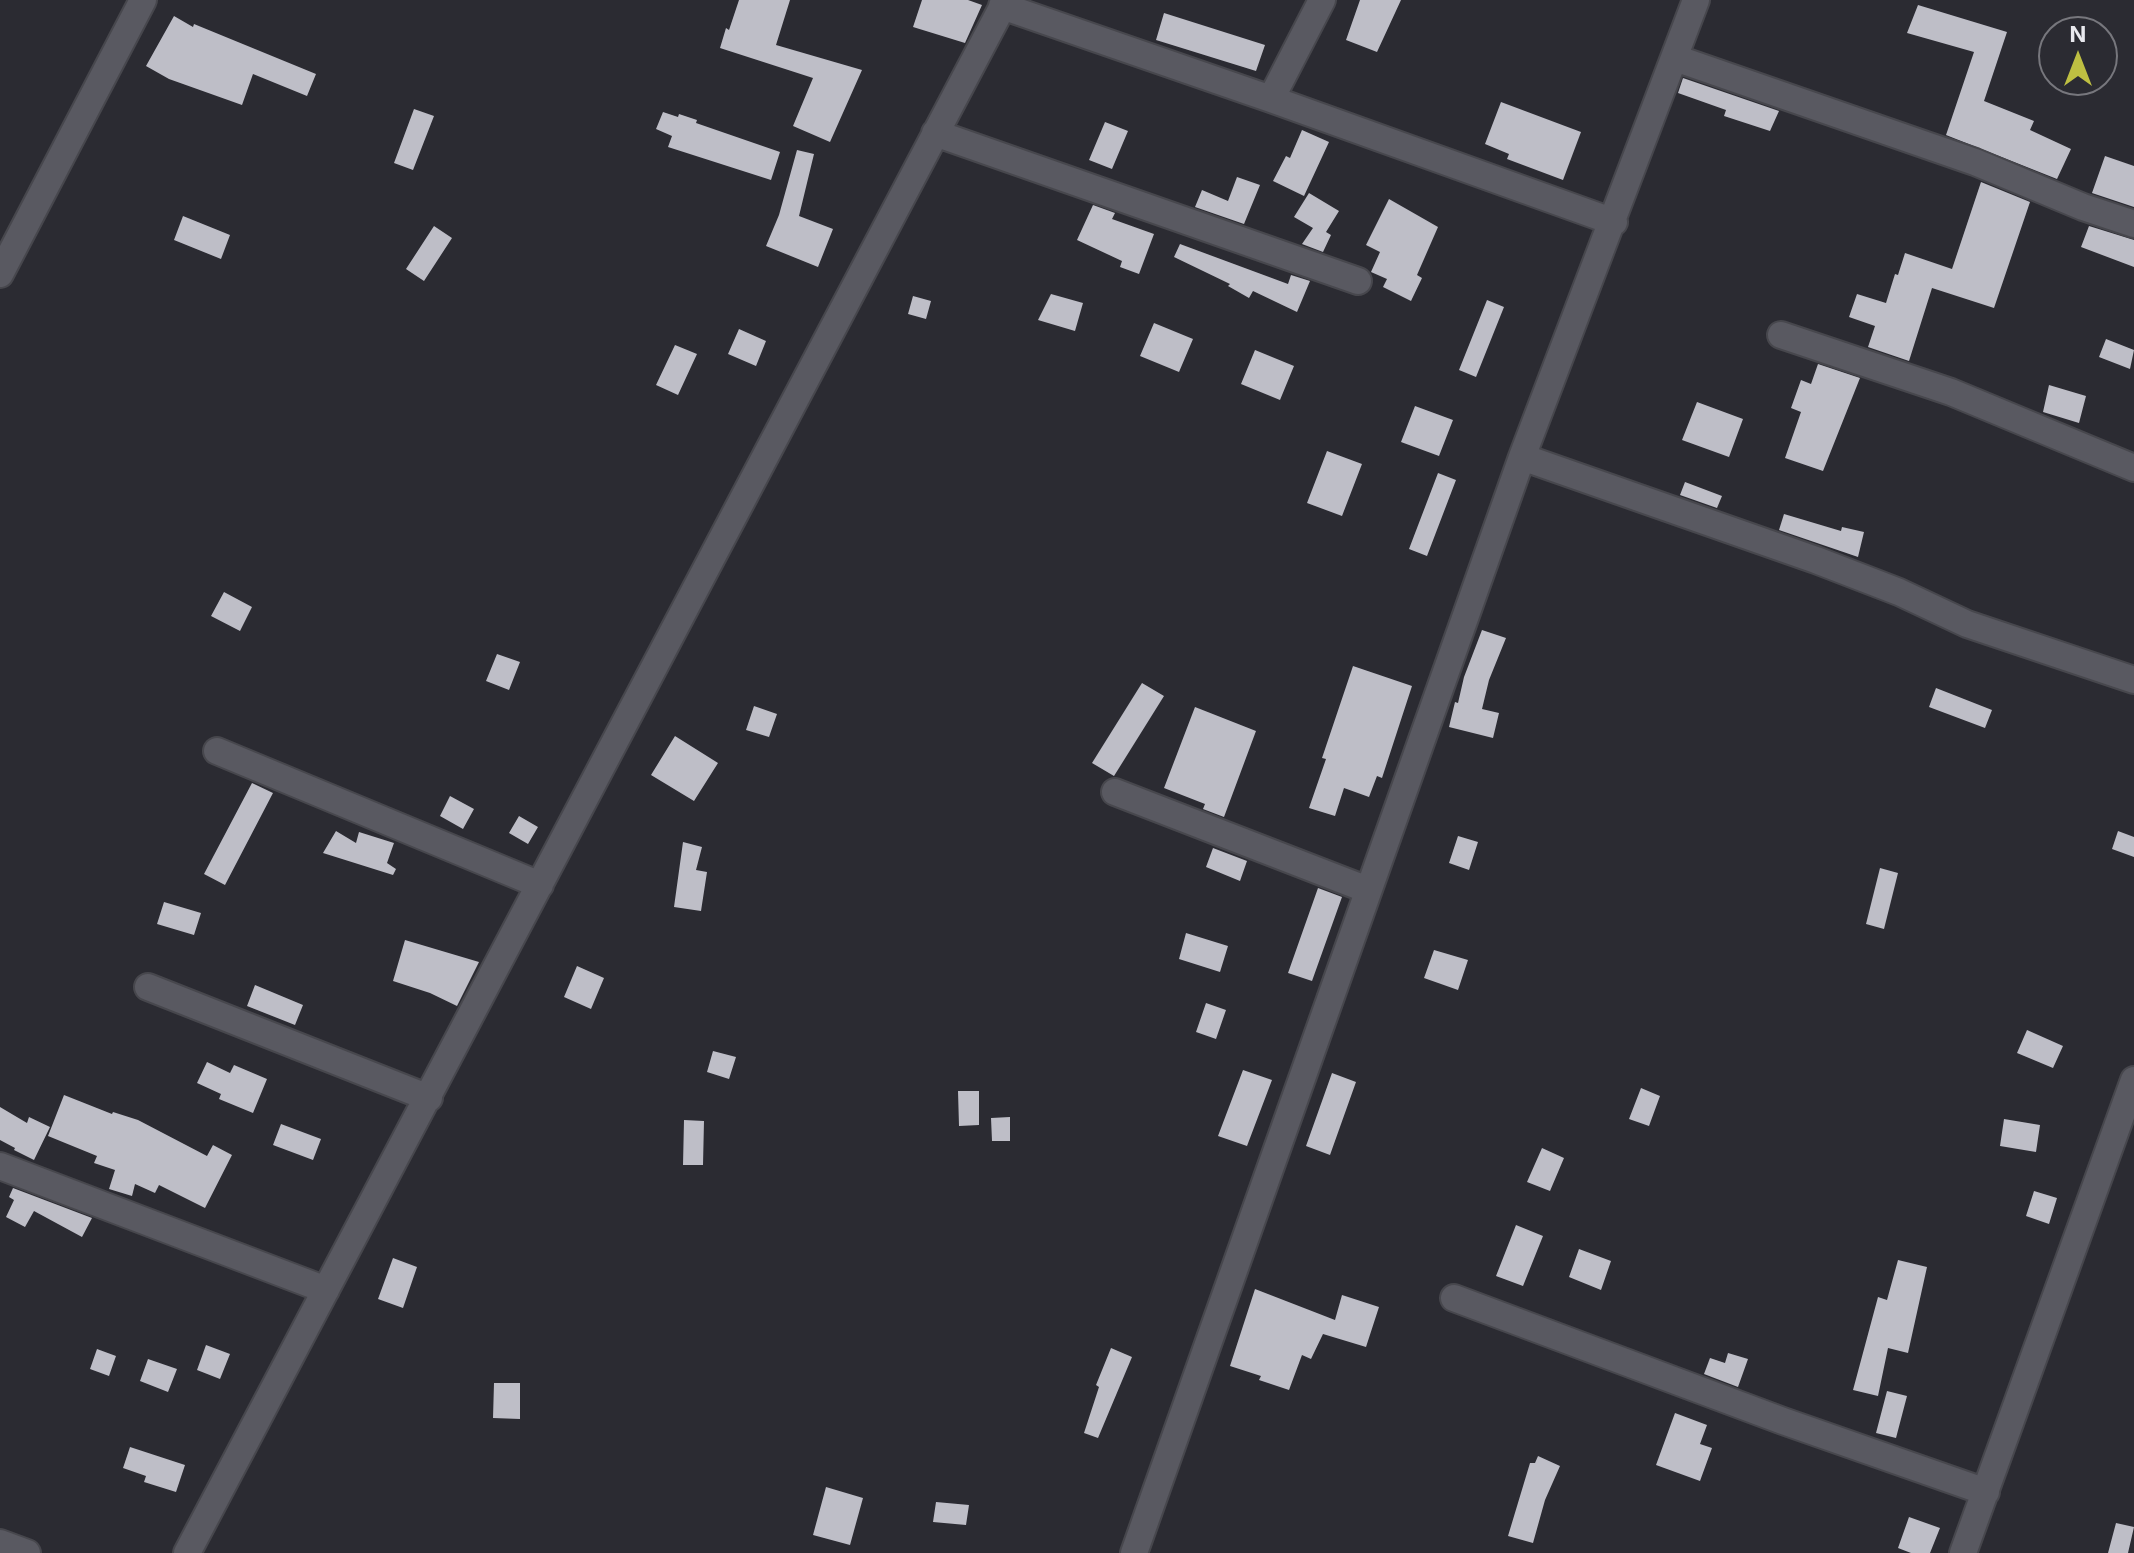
<!DOCTYPE html>
<style>
body{margin:0}
#map{position:relative;width:2134px;height:1553px;overflow:hidden;background:#2b2b32;font-family:Inter,sans-serif}
canvas{display:block}
.north{position:absolute;left:2038px;top:16px;width:80px;height:80px;box-sizing:border-box;background:#2b2b32;border:2px solid #77777d;border-radius:50%;rotate:0deg;font-size:22px;font-weight:700;line-height:32px;text-align:center;color:#e9e9ee}
.north::after{content:'';display:block;margin:auto;width:28px;height:36px;background:#bebf42;clip-path:polygon(50% 0,100% 100%,50% 72%,0 100%)}
</style>
<div id="map">
<canvas width="2134" height="1553"></canvas>
<div class="north">N</div>
</div>
<script>
const c = document.querySelector('canvas').getContext('2d');
c.lineJoin = 'round';
function fillPath(path, color) { c.fillStyle = color; c.fill(path, 'evenodd'); }
function stroke(path, color, width, dash) { c.strokeStyle = color; c.lineWidth = width; c.lineCap = dash ? 'butt' : 'round'; c.setLineDash(dash || []); c.stroke(path); }
fillPath(new Path2D(`
 M739,0H790L776,45L862,70L830,142L793,126L813,78L720,48L726,28L729,30Z
 M922,0H968L982,5L965,43L913,27Z
 M1360,0H1401L1377,52L1346,40Z
 M1918,5L2007,32L1984,101L2034,121L2030,130L2071,149L2057,179L1946,135L1974,52L1907,33Z
 M1164,13L1265,45L1256,71L1156,40Z
 M174,16L193,27L194,24L316,74L307,96L253,74L242,105L169,79L146,66Z
 M1683,78L1779,111L1770,131L1724,116L1726,110L1678,93Z
 M1501,102L1581,132L1563,180L1507,159L1509,154L1485,144Z
 M414,109L434,116L413,170L394,163Z
 M663,112L678,117L679,114L697,120L696,123L780,152L771,180L668,147L672,136L656,129Z
 M1105,122L1128,131L1112,169L1089,160Z
 M1302,130L1329,142L1304,196L1273,181L1286,156L1290,158Z
 M797,150L814,154L799,216L833,229L818,267L766,246L779,215Z
 M2105,156L2134,166V207L2092,193Z
 M1237,177L1260,185L1244,224L1195,207L1202,190L1228,201Z
 M1981,182L2030,202L1994,308L1932,288L1909,361L1868,347L1875,326L1849,317L1857,294L1886,303L1895,274L1898,275L1905,253L1952,269Z
 M1309,193L1339,211L1326,232L1331,235L1323,252L1302,244L1313,228L1294,217Z
 M1389,199L1438,227L1417,275L1422,278L1411,301L1383,287L1387,279L1371,272L1380,252L1366,245Z
 M1093,205L1115,213L1112,219L1154,234L1139,274L1120,267L1122,261L1077,240Z
 M183,216L230,235L221,259L174,240Z
 M434,226L452,238L424,281L406,269Z
 M2089,226L2134,240V267L2081,247Z
 M1180,244L1288,284L1291,275L1310,281L1297,312L1253,291L1249,298L1228,286L1230,284L1174,257Z
 M1051,294L1083,303L1075,331L1038,320Z
 M913,296L931,301L926,319L908,314Z
 M1487,300L1504,307L1476,377L1459,370Z
 M1154,323L1193,339L1179,372L1140,356Z
 M739,329L766,341L756,366L728,354Z
 M2106,339L2134,350L2130,369L2099,357Z
 M675,345L697,354L678,395L656,385Z
 M1255,350L1294,366L1280,400L1241,384Z
 M1818,364L1860,378L1823,471L1785,458L1801,412L1791,408L1801,380L1811,384Z
 M2049,385L2086,396L2079,423L2043,412Z
 M1697,402L1743,419L1729,457L1682,440Z
 M1415,406L1453,420L1439,456L1401,442Z
 M1327,451L1362,464L1342,516L1307,503Z
 M1438,473L1456,480L1427,556L1409,549Z
 M1685,482L1722,496L1717,508L1680,495Z
 M1784,514L1841,531L1842,527L1864,532L1858,557L1779,530Z
 M224,592L252,607L240,631L211,616Z
 M1482,630L1506,638L1489,680L1482,709L1499,713L1493,738L1449,727L1455,702L1458,703L1464,677Z
 M497,654L520,662L509,690L486,681Z
 M1353,666L1412,686L1382,778L1377,776L1369,797L1344,788L1335,816L1309,808L1326,759L1322,758Z
 M1142,683L1164,696L1114,776L1092,763Z
 M1936,688L1992,710L1985,728L1929,707Z
 M754,706L777,714L769,737L746,730Z
 M1195,707L1256,731L1224,817L1203,809L1205,804L1164,788Z
 M675,736L718,763L694,801L651,775Z
 M252,783L273,793L225,885L204,874Z
 M450,796L474,809L463,829L440,816Z
 M519,816L538,827L528,844L509,833Z
 M336,831L356,843L359,832L394,843L387,863L396,869L393,875L323,853Z
 M2118,831L2134,837V857L2112,849Z
 M1458,836L1478,842L1469,870L1449,863Z
 M683,842L702,847L696,870L707,872L701,911L674,907Z
 M1213,848L1247,861L1240,881L1206,867Z
 M1880,868L1898,873L1884,929L1866,924Z
 M1318,888L1342,897L1312,981L1288,973Z
 M164,902L201,913L194,935L157,924Z
 M1186,933L1228,946L1220,972L1179,959Z
 M405,940L479,962L457,1006L430,993L393,981Z
 M1434,950L1468,960L1458,990L1424,978Z
 M577,966L604,978L591,1009L564,997Z
 M255,985L303,1005L295,1025L247,1006Z
 M1206,1003L1226,1010L1216,1039L1196,1032Z
 M2027,1030L2063,1046L2053,1068L2017,1053Z
 M713,1051L736,1057L729,1079L707,1072Z
 M207,1062L230,1073L234,1065L267,1079L253,1113L219,1099L221,1094L197,1083Z
 M1243,1070L1272,1080L1247,1146L1218,1136Z
 M1332,1073L1356,1082L1330,1155L1306,1146Z
 M1641,1088L1660,1096L1649,1126L1629,1119Z
 M958,1091H979V1125L959,1126Z
 M64,1095L112,1114L113,1112L138,1120L207,1156L213,1145L232,1155L205,1208L159,1185L155,1193L135,1184L132,1196L109,1189L115,1170L94,1163L97,1156L48,1136Z
 M0,1107L27,1123L29,1117L50,1127L34,1160L14,1150L15,1148L0,1140Z
 M1010,1117V1141H992L991,1118Z
 M2004,1119L2040,1125L2036,1152L2000,1146Z
 M684,1120L704,1121L703,1165H683Z
 M281,1124L321,1139L313,1160L273,1145Z
 M1542,1148L1564,1158L1550,1191L1527,1182Z
 M13,1188L92,1218L82,1237L34,1211L25,1227L6,1217L14,1200L9,1197Z
 M2034,1191L2057,1198L2049,1224L2026,1216Z
 M1516,1225L1543,1236L1523,1286L1496,1276Z
 M1579,1249L1611,1261L1601,1290L1569,1277Z
 M393,1258L417,1267L403,1308L378,1299Z
 M1898,1260L1927,1267L1908,1353L1888,1348L1878,1396L1853,1390L1878,1297L1887,1300Z
 M1255,1289L1335,1320L1342,1295L1379,1307L1366,1347L1323,1334L1311,1359L1302,1355L1289,1390L1259,1380L1261,1376L1230,1366Z
 M206,1345L230,1354L220,1379L197,1370Z
 M1111,1348L1132,1357L1098,1438L1084,1433L1099,1387L1096,1385Z
 M97,1349L116,1356L109,1376L90,1369Z
 M1728,1353L1748,1359L1738,1387L1704,1374L1710,1358L1725,1363Z
 M148,1359L177,1369L168,1392L140,1381Z
 M494,1383H520V1419L493,1418Z
 M1887,1391L1907,1396L1896,1438L1876,1433Z
 M1675,1413L1707,1425L1700,1444L1712,1448L1700,1481L1656,1465Z
 M130,1447L185,1465L176,1492L144,1482L146,1476L123,1468Z
 M1538,1456L1560,1466L1545,1500L1533,1543L1508,1536L1530,1463H1535Z
 M826,1487L863,1498L850,1545L813,1535Z
 M936,1502L969,1505L966,1525L933,1522Z
 M1909,1517L1940,1528L1930,1553H1911L1898,1548Z
 M2116,1523L2134,1527L2128,1553H2108Z`), '#bebec7');
const minor = new Path2D(`
 M1002,6L1271,99L1614,222
 M1675,58L1975,162L2083,207L2134,224
 M1271,99L1322,0
 M935,133L1358,281
 M0,274L143,0
 M1781,335L1951,392L2134,468
 M1522,457L1816,560L1899,592L1967,624L2134,680
 M217,751L540,885
 M1115,792L1368,890
 M148,987L429,1098
 M0,1166L326,1290
 M1454,1298L1783,1421L1986,1492
 M0,1543L27,1553
 M187,1553L1006,0
 M1134,1553L1522,457L1696,0
 M1963,1553L2134,1080`);
stroke(minor, '#47474d', 30);
stroke(minor, '#595961', 26);
</script>
